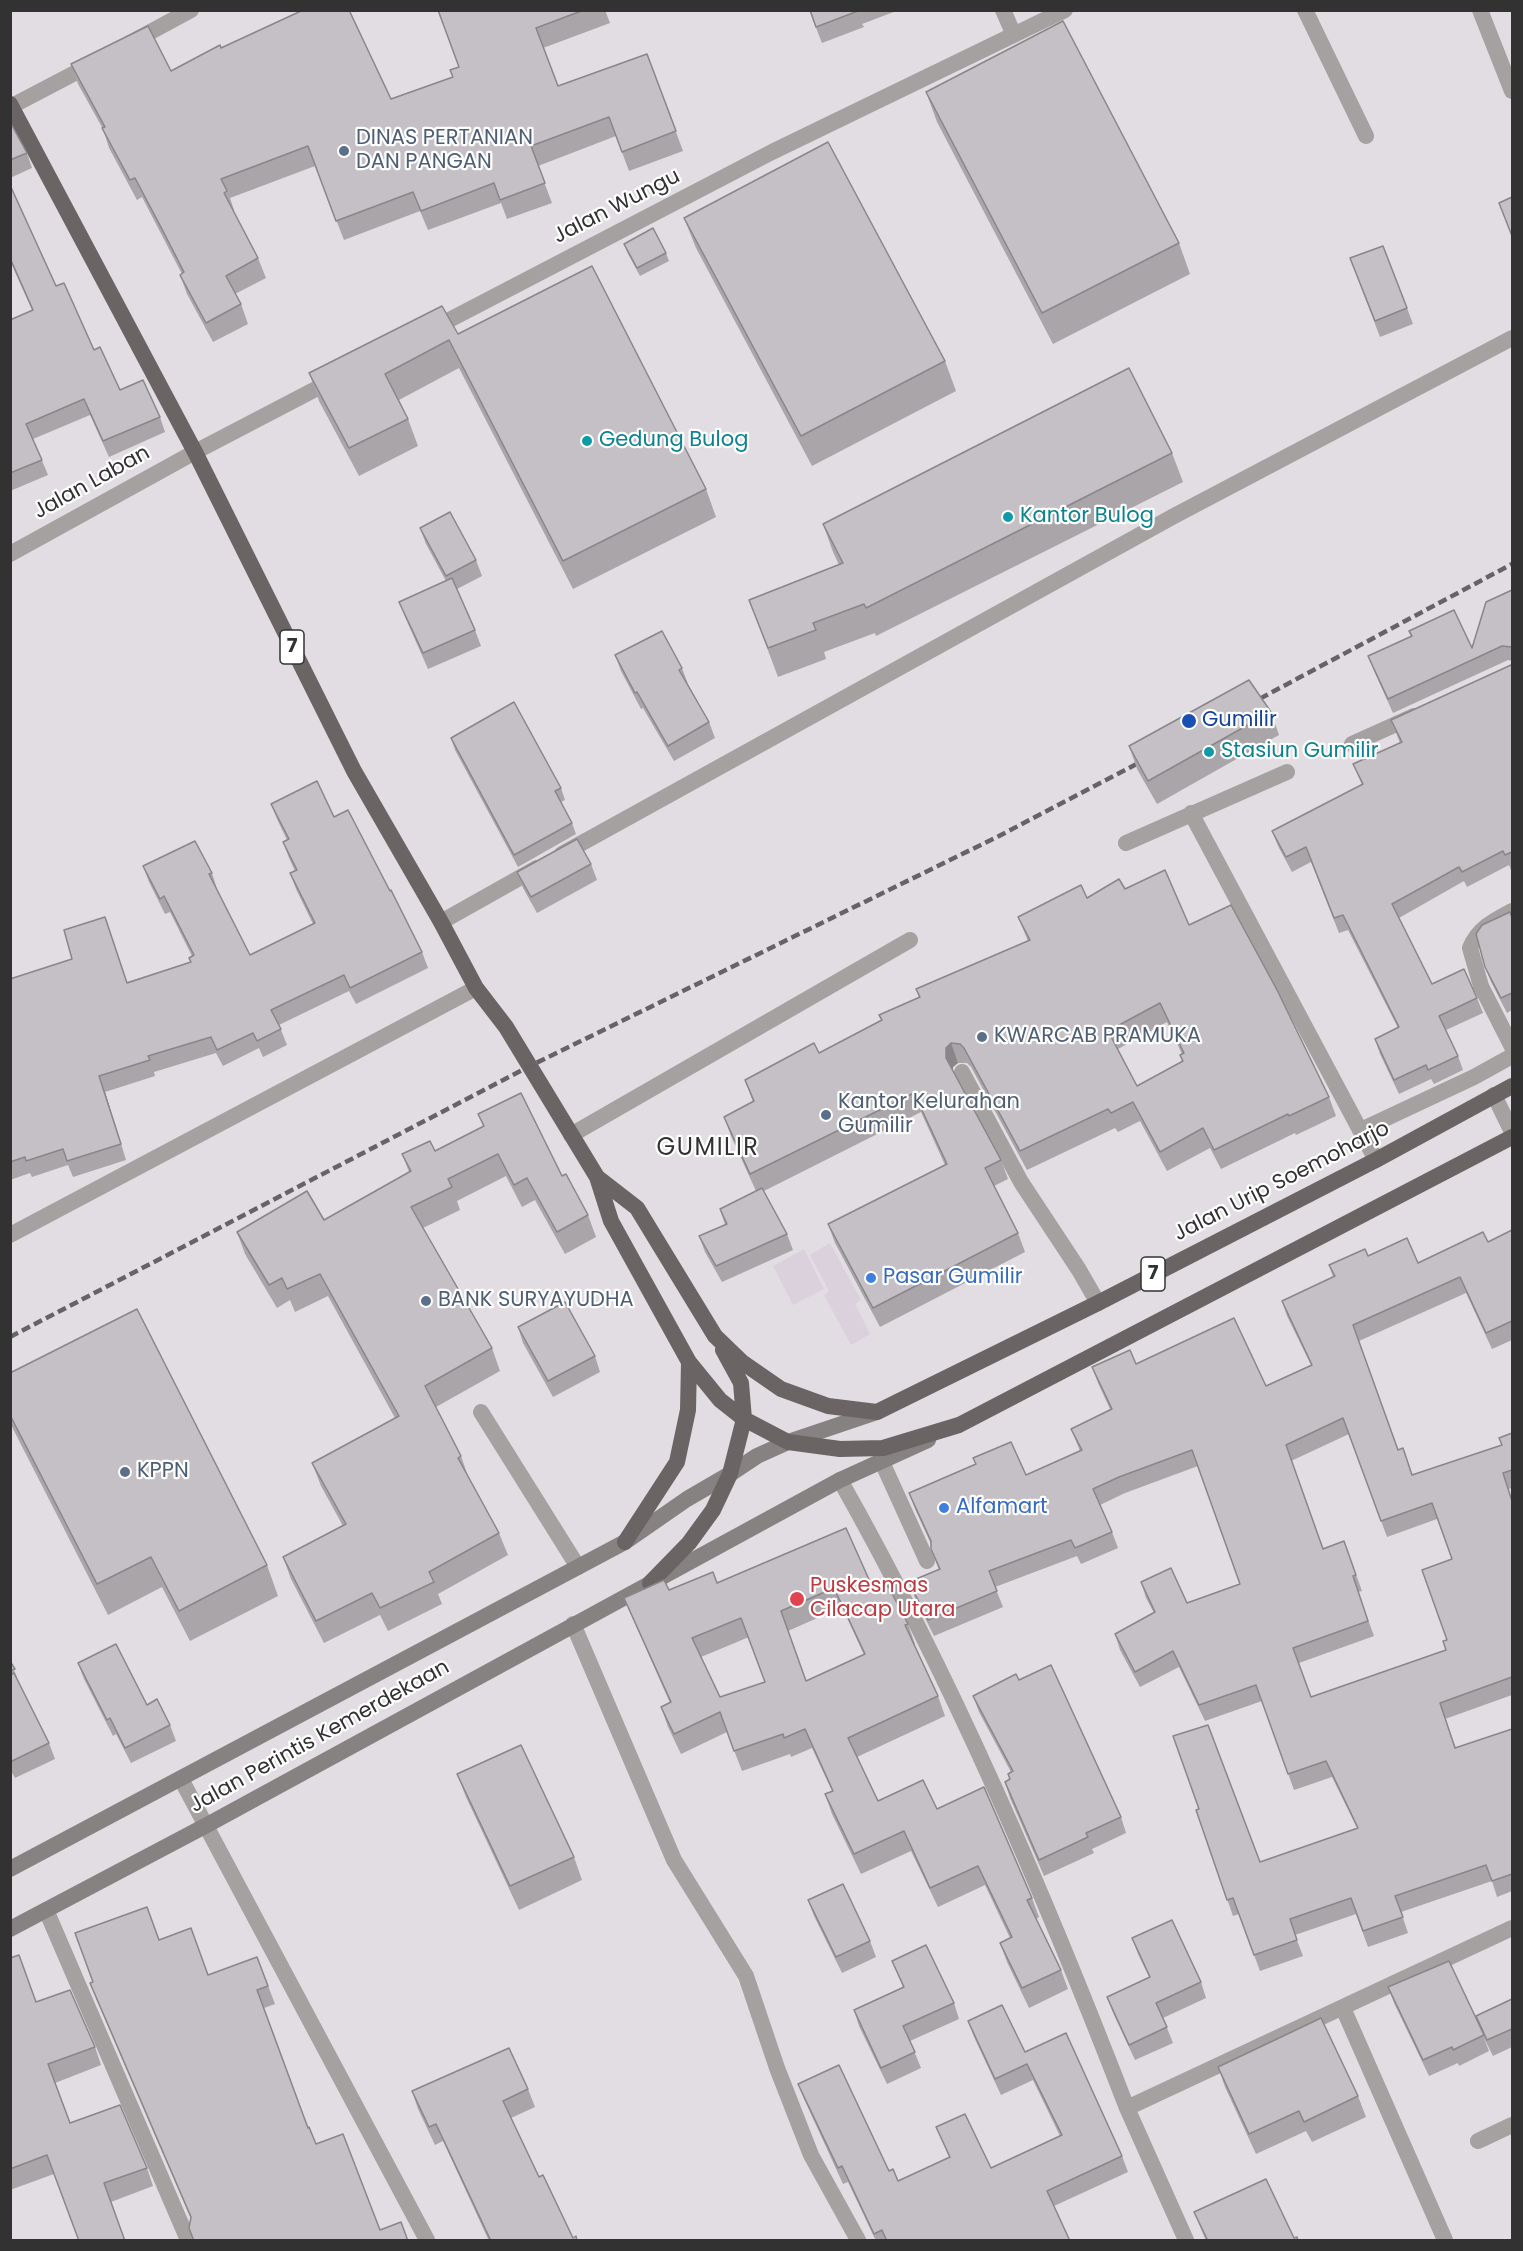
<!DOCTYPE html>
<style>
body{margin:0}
#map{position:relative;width:1523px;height:2251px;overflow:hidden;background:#e1dde2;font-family:Poppins,sans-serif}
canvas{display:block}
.frame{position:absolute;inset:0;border:12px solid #333233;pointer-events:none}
</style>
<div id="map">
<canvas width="1523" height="2251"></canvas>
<div class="frame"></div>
</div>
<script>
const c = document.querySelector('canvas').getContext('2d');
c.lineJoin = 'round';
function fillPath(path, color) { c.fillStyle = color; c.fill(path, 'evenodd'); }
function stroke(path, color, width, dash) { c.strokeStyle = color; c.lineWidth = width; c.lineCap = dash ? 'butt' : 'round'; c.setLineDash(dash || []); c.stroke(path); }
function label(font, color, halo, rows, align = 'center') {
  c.font = font + ' Poppins,sans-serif'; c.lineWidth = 4.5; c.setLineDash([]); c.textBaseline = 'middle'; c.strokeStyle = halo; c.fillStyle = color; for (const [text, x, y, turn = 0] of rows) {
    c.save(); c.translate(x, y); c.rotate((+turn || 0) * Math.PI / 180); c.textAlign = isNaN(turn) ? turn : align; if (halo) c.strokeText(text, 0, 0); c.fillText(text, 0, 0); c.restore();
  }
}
fillPath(new Path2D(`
 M830,1243L861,1300L855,1304L870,1334L851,1345L824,1295L829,1291L810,1255Z
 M804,1249L824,1289L793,1305L773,1266Z`), '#dad1dd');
stroke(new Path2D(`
 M1361,1130L1474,1077L1512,1056`), '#a4a1a0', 16);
stroke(new Path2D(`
 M1003,10L1014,35
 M1305,10L1366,136
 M1480,10L1512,91
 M130,43L191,10
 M10,107L92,64
 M430,330L772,152L1065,10
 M195,452L333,380
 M1352,744L1414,716
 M1191,813L1376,1160
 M1126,843L1287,772
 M562,854L1174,516L1512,338
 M1512,911C1495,920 1478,928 1470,948L1481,986L1512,1047
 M441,922L537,868
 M962,1072L1021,1182L1079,1270L1098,1303
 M1494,1095L1512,1132
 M571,1135L910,940
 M10,1235L476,988
 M481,1412L578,1567
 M882,1462L927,1561
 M840,1480C953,1680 1044,1893 1127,2108
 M573,1624L674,1860L746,1976L777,2068L811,2155L858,2240
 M181,1779L427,2240
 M46,1910L188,2240
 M1343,2008L1445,2240
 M1478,2141L1512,2125
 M1186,2240L1127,2108L1512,1928`), '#a4a1a0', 16);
stroke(new Path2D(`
 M10,554L195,452`), '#a4a1a0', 16);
stroke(new Path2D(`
 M10,1869L625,1542L687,1499L730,1474L757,1456L788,1442L877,1412
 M10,1929L207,1825L840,1480L928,1440`), '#878282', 16);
stroke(new Path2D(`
 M10,104L195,452L354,771L441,922L476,988L506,1027L597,1177L611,1221L689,1362L720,1400L744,1419L788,1442L840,1449L883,1448L959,1425L1512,1137
 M597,1177L637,1208L715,1336L742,1362L781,1389L828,1406L877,1412L1098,1303L1376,1160L1512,1086
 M625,1542L677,1462L688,1410L689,1362
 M650,1583L689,1543L713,1510L730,1474L744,1419L741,1383L723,1350`), '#6a6464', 16);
stroke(new Path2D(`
 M1248,705L1512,564
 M10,1337L530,1066L999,836L1150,757`), '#656365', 4.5, [9, 4.5]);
fillPath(new Path2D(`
 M299,10H349L391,99L453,77L459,67L438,10H605L610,23L543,48L558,86L647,54L683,151L629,171L616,136L538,166L552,203L507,219L501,203L428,230L420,211L344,240L315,166L230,198L234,210L233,211L258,258L266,278L235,294L241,304L248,324L213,342L187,294L180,275L182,274L170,251L142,197L137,200L109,148L103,129L78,84L71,64L171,71L299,12Z
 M809,10H899L862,24L864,27L822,43Z
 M926,92L1179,243L1190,274L1053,344L937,122Z
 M10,122L27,153L32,168L10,178Z
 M10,185L56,286L94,350L120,390L160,417L165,432L109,457L90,415L33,439L48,475L10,491V320L32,310L10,261Z
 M684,218L945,361L956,391L812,466L696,248Z
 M624,244L666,253L669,261L640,276L627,252Z
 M1350,258L1407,308L1413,324L1380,337Z
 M458,334L706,489L716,517L573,589L459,368L399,400L408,419L418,446L359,476L319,401L309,373Z
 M1172,453L1183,482L876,636L875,633L824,652L826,659L778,677L749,600L839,565L833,552L823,524Z
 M420,528L476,560L482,576L457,589L475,630L481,646L428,669L405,617L399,602L446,581L426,544Z
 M1512,590V661L1508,660L1393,713L1374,671L1368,656L1411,636L1409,631L1472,648Z
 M615,655L682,668L688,684L709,722L715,738L674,761L643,708L641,709L621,671Z
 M1512,663V869L1511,870L1509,865L1467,887L1464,881L1399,918L1432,984L1477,998L1483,1013L1446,1030L1458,1056L1463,1070L1434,1084L1431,1079L1399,1094L1380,1054L1375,1039L1398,1028L1348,930L1339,933L1311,862L1292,872L1278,846L1272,831L1362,785L1353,764L1400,743L1391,720L1511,665Z
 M1271,712L1279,735L1157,804L1137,769L1129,746Z
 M451,738L561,788L565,800L561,802L572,823L576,834L518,867L455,750Z
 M271,804L334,817L422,952L428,968L356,1004L349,991L279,1025L287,1045L263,1057L259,1048L223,1066L216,1053L154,1072L155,1076L105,1092L126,1160L73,1177L68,1165L32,1177L30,1173L10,1180V979L72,959L105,917L127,982L190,962L189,958L192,956L170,912L165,914L149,882L143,866L212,873L217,889L250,955L313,924L296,889L290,873L295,871L289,858L283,842L287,840L277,819Z
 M591,864L597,880L537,913L523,888L517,872Z
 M1125,889L1189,925L1329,1097L1336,1116L1296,1135L1295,1133L1221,1169L1210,1148L1167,1171L1140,1121L1118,1132L1115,1128L1027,1170L971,1067L967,1063H958L953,1067V1071L1001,1160L1008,1179L994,1186L1018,1233L1025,1252L880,1327L835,1243L828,1224L945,1165L921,1112L764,1191L787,1234L793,1250L722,1282L705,1252L699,1236L725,1225L720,1209L756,1191L731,1136L724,1117L753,1102L745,1080L819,1053L881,1020L919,998L916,989L1028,941L1018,917L1087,898ZM1167,1022L1182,1054L1180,1055L1182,1062L1137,1086L1118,1049Z
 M1512,918V1010L1507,1013L1491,982L1485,967Z
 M478,1114L562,1176L588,1215L596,1237L565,1254L535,1200L522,1207L506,1176L457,1201L460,1210L423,1228L492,1348L500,1371L436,1407L461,1456L469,1479L499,1533L508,1555L438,1594L442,1604L388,1631L380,1615L324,1643L291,1579L283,1557L343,1526L321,1486L312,1463L395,1418L328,1296L295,1312L290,1300L277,1308L245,1254L237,1232L324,1220L409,1172L402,1154L435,1151L483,1126Z
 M1512,1230V1340L1492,1349L1466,1293L1359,1341L1398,1450L1413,1475L1502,1445L1512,1433V1488L1508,1489L1512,1501V1695L1445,1719L1456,1748L1512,1729V1891L1497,1897L1492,1881L1401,1912L1408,1933L1368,1947L1356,1914L1295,1935L1303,1956L1260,1971L1239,1914L1233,1916L1196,1810L1260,1862L1357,1828L1332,1777L1294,1790L1262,1701L1205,1721L1179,1667L1140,1687L1120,1650L1115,1634L1154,1613L1146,1598L1141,1582L1187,1603L1240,1584L1198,1466L1125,1493L1100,1505L1112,1532L1118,1548L1081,1564L1077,1556L995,1587L1003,1607L934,1636L915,1598L909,1582L939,1570L931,1549V1544L915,1509L909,1493L1026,1475L1080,1451L1071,1429L1110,1409L1098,1383L1092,1367L1136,1364L1266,1386L1311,1365L1287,1316L1282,1301L1333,1277L1329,1265L1368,1256L1418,1263L1488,1242ZM1349,1434L1387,1537L1437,1519L1452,1559L1446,1650L1311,1697L1299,1663L1374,1636L1358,1592L1362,1591L1344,1541L1323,1548L1291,1461Z
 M518,1327L595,1356L600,1372L553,1397L523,1343Z
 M10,1373L267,1565L278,1596L190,1641L162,1587L108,1615L10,1423Z
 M717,1583L871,1584L884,1588L908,1624L915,1644H914L938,1696L945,1716L857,1757L878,1801L937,1809L1032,1898L1039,1917L1036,1919L1061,1970L1068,1989L1029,2008L1007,1962L1000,1943L1010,1938L985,1885L938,1907L911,1851L861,1874L832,1814L825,1794L832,1791L812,1748L791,1757L790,1754L742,1771L727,1732L681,1754L668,1727L661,1707L670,1703L632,1617L624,1598ZM842,1607L864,1655L806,1681L788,1631ZM749,1637L765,1682L720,1697L701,1657Z
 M10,1661L17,1677L16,1678L49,1743L55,1759L15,1778L10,1769Z
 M78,1663L147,1705L170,1725L176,1741L131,1763L116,1734L113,1736L84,1679Z
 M1019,1680L1121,1817L1126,1833L1092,1849L1094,1853L1044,1876L1010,1798L1005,1782L1010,1779L1008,1774L1011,1772L979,1712L973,1696Z
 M457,1774L574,1857L582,1880L519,1910L466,1797Z
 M808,1900L870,1941L876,1957L842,1973L814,1916Z
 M1132,1938L1201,1982L1206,1998L1163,2018L1173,2043L1135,2060L1113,2013L1107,1997L1149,1977L1138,1954Z
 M159,1940L208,1975L257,1957L275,2004L264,2008L308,2128L316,2144L380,2230L191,2219L97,2001L90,1983Z
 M10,1958L36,2002L95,2047L101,2065L55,2083L70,2123L147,2168L153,2186L111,2202L54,2174L10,2190Z
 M892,1961L954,2003L959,2019L910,2041L921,2068L887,2084L859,2026L854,2010L903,1987Z
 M1388,1987L1481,2030L1476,2016L1512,1999V2047L1493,2056L1484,2038L1489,2051L1459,2066L1458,2063L1429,2076L1394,2003Z
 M968,2021L1025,2052L1122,2156L1128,2172L1054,2206L1070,2241H876L848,2182L843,2184L804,2099L798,2084L898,2181L949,2157L936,2127L991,2168L1060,2136L1033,2080L1001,2095L974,2037Z
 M1218,2067L1358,2096L1366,2117L1312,2142L1306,2131L1256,2154L1225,2087Z
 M528,2089L535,2107L511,2118L539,2177L573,2238L577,2241H489L443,2141L435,2145L418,2109L412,2091Z
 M1194,2212L1294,2238L1298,2241H1206Z`), '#a9a5a9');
fillPath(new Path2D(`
 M951,1043L958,1063L953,1067V1077L946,1058V1048Z
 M99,1076L105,1092L126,1160L121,1144Z`), '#89868a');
const building = new Path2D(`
 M301,10H349L391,99L453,77L450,70L459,67L438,10H584L536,28L558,86L647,54L676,131L622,152L609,117L531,146L545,183L500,200L494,183L421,211L413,192L336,221L308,146L221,179L227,191L224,193L258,258L226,276L241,304L206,323L180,275L184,272L163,231L135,178L130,180L102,128L105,127L71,64L148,26L171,71L220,45L221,48L301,11Z
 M810,10H858V11L816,27Z
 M1063,21L1179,243L1042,313L926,92Z
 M10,122L27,153L10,160Z
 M828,142L945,361L801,436L684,218Z
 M10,185L56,286L64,283L94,350L100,347L120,390L143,380L160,417L103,441L84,399L26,424L42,460L10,473V320L33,310L10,258Z
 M1512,197V236L1499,203Z
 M653,228L666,253L637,268L624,244Z
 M1383,246L1407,308L1375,321L1350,258Z
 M592,266L706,489L563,561L449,340L385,374L408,419L349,448L309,373L442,306L458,334Z
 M1129,368L1172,453L866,608L864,604L813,623L816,630L768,648L749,600L843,563L823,524Z
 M450,512L476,560L446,576L420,528Z
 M452,578L475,630L423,653L399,602Z
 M1512,590V647L1502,646L1388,699L1368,656L1412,636L1409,631L1454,610L1472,648L1486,602Z
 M662,631L682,668L679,670L709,722L668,746L637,692L635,693L615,655Z
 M1512,663V852L1505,855L1503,851L1462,872L1459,867L1392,904L1432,984L1464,969L1477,998L1439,1016L1458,1056L1428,1070L1426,1065L1394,1080L1375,1039L1399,1027L1343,915L1334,918L1306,847L1286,857L1272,831L1363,784L1353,764L1402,742L1391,720L1511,665Z
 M1249,680L1271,712L1148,781L1129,746Z
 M514,702L561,788L555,791L572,823L514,855L451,738Z
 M317,781L334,817L348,810L390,891L391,890L422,952L350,988L344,975L271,1010L281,1029L257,1041L253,1033L217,1050L211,1037L148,1056L150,1060L99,1076L121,1144L67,1161L63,1149L26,1161L25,1157L10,1162V979L72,959L64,930L105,917L127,983L191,962L189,958L194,955L164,896L160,899L143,866L195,841L212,873L209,874L250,955L315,923L290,873L297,870L283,842L289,839L271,804Z
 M577,839L591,864L531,897L517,872Z
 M1165,870L1189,925L1231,905L1277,990L1329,1097L1289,1116L1288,1114L1214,1150L1203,1128L1160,1152L1133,1102L1111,1113L1108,1109L1020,1151L964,1048L960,1044L951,1043L946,1048V1058L1001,1160L985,1168L1018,1233L873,1308L828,1224L947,1164L914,1093L750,1174L724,1117L754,1101L745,1080L814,1043L819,1053L882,1020L879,1015L920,997L916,989L1030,940L1018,917L1081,885L1087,898L1119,879L1125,889ZM1160,1003L1184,1053L1180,1055L1183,1061L1137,1086L1108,1031Z
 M1510,912L1512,918V993L1501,998L1485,967L1476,934L1482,925Z
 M521,1093L562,1176L566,1174L588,1215L557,1232L527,1178L514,1185L498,1154L448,1179L452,1187L411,1207L492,1348L425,1386L461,1456L458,1458L499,1533L429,1572L434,1582L380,1608L372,1593L316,1621L283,1557L346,1524L312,1463L399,1416L320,1274L287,1289L282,1278L269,1285L237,1232L307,1191L324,1220L411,1171L402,1154L430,1141L435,1151L484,1126L478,1114Z
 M762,1188L787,1234L716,1266L699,1236L727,1224L720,1209Z
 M1512,1230V1321L1486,1333L1460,1277L1353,1325L1398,1450L1403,1448L1412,1475L1502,1445L1499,1438L1512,1433V1470L1503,1473L1512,1501V1677L1440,1703L1455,1748L1512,1729V1874L1492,1881L1486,1865L1395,1896L1403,1917L1363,1931L1351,1898L1290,1919L1297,1940L1254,1955L1233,1898L1227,1900L1196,1810L1199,1809L1173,1736L1208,1725L1260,1862L1358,1828L1326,1761L1288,1774L1256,1685L1199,1705L1173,1651L1135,1672L1115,1634L1155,1612L1141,1582L1171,1568L1187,1603L1240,1584L1192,1450L1119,1477L1093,1489L1112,1532L1075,1548L1071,1540L989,1571L997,1591L928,1620L909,1582L940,1569L931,1549V1541L909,1493L976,1464L973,1458L1011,1442L1026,1475L1082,1450L1071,1429L1112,1409L1092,1367L1130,1350L1136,1364L1234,1318L1266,1386L1312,1365L1282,1301L1335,1276L1329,1265L1365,1249L1368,1256L1407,1238L1418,1263L1483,1232L1488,1242ZM1343,1418L1381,1521L1432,1503L1452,1559L1422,1570L1447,1640L1443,1641L1446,1650L1311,1697L1293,1648L1368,1621L1353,1576L1356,1575L1344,1541L1323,1549L1286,1445Z
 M565,1302L595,1356L548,1381L518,1327Z
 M137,1309L267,1565L179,1611L151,1557L97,1584L10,1415V1373Z
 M846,1528L871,1584L880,1580L884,1588L888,1586L908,1624L905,1625L938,1696L848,1738L878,1801L923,1780L937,1809L984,1787L1032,1898L1027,1900L1061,1970L1022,1988L1000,1943L1012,1937L978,1866L930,1888L904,1831L854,1854L825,1794L833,1791L805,1729L784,1738L783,1734L734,1751L720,1712L674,1734L661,1707L671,1702L624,1598L664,1580L669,1590L713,1572L717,1583ZM834,1588L865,1654L806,1681L781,1611ZM741,1618L765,1682L720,1697L692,1638Z
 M116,1644L147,1705L157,1699L170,1725L125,1748L110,1718L107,1720L78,1663Z
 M10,1661L15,1669L10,1671Z
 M1051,1665L1121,1817L1086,1833L1088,1837L1039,1860L1005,1782L1010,1779L1008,1774L1013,1771L973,1696L1016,1674L1019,1680Z
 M14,1673L49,1743L10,1762V1675Z
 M521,1745L574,1857L510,1886L457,1774Z
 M843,1884L870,1941L836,1957L808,1900Z
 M147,1907L159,1940L191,1928L208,1975L257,1957L268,1986L257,1990L308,2128L309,2127L316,2144L343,2134L380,2230L401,2222L408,2241H194L189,2228L191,2217L90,1983L93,1982L75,1933Z
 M1172,1920L1201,1982L1156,2003L1167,2027L1129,2045L1107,1997L1150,1977L1132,1938Z
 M926,1945L954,2003L903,2026L915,2052L881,2068L854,2010L904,1987L892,1961Z
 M19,1955L36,2002L70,1990L95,2047L48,2064L70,2123L120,2105L147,2168L104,2183L125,2241H79L47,2155L10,2169V1958Z
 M1449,1961L1484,2035L1453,2050L1452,2047L1423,2060L1388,1987Z
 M1512,1999V2029L1487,2040L1476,2016Z
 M1002,2005L1025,2052L1066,2033L1122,2156L1047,2191L1070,2241H887L882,2230L874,2234L842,2166L838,2168L798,2084L839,2065L889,2171L893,2169L898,2181L950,2157L936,2127L965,2114L991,2168L1062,2135L1027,2064L995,2079L968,2021Z
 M1321,2018L1358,2096L1304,2122L1299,2111L1249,2134L1218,2067Z
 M509,2048L528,2089L503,2101L539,2177L543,2175L573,2238L576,2236L577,2241H491L436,2124L429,2127L412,2091Z
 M1266,2179L1294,2238L1297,2237L1298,2241H1208L1194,2212Z`);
fillPath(building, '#c4c0c5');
stroke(building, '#89868a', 1.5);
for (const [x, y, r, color] of [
 [344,151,6,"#5c6f8a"],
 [587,441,6,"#0f9aa8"],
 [1008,517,6,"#0f9aa8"],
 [1189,721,8,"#1a4fb4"],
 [1209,752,6,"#0f9aa8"],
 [982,1037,6,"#5c6f8a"],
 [826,1115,6,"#5c6f8a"],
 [871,1278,6,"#3f7fe0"],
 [426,1301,6,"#5c6f8a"],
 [125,1472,6,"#5c6f8a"],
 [944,1508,6,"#3f7fe0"],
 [797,1599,8,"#e0444e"]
]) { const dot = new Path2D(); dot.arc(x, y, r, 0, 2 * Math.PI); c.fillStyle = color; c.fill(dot); stroke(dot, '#fff', 2); }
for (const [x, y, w] of [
 [292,647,24],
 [1153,1274,24]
]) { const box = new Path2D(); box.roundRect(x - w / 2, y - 17, w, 34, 4.5); c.fillStyle = '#fff'; c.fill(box); stroke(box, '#333233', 1.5); }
label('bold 20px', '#333233', null, [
 ["7",292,647],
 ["7",1153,1274]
]);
label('21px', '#4e5e75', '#fff', [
 ["DINAS PERTANIAN",356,139],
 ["DAN PANGAN",356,163],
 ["KWARCAB PRAMUKA",994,1037],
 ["Kantor Kelurahan",838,1103],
 ["Gumilir",838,1127],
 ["BANK SURYAYUDHA",438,1301],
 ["KPPN",137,1472]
], 'left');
label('21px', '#333233', '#fff', [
 ["Jalan Wungu",617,207,-27],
 ["Jalan Laban",92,483,-29],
 ["Jalan Urip Soemoharjo",1282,1182,-27],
 ["Jalan Perintis Kemerdekaan",320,1737,-29]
]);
label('21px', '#0d838f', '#fff', [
 ["Gedung Bulog",599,441],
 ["Kantor Bulog",1020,517],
 ["Stasiun Gumilir",1221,752]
], 'left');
label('21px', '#164399', '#fff', [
 ["Gumilir",1202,721]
], 'left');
label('21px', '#366cbe', '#fff', [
 ["Pasar Gumilir",883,1278],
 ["Alfamart",956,1508]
], 'left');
label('21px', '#be3a42', '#fff', [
 ["Puskesmas",810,1587],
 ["Cilacap Utara",810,1611]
], 'left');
c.letterSpacing = '1.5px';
label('24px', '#333233', '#fff', [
 ["GUMILIR",708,1149]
]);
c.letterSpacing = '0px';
</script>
